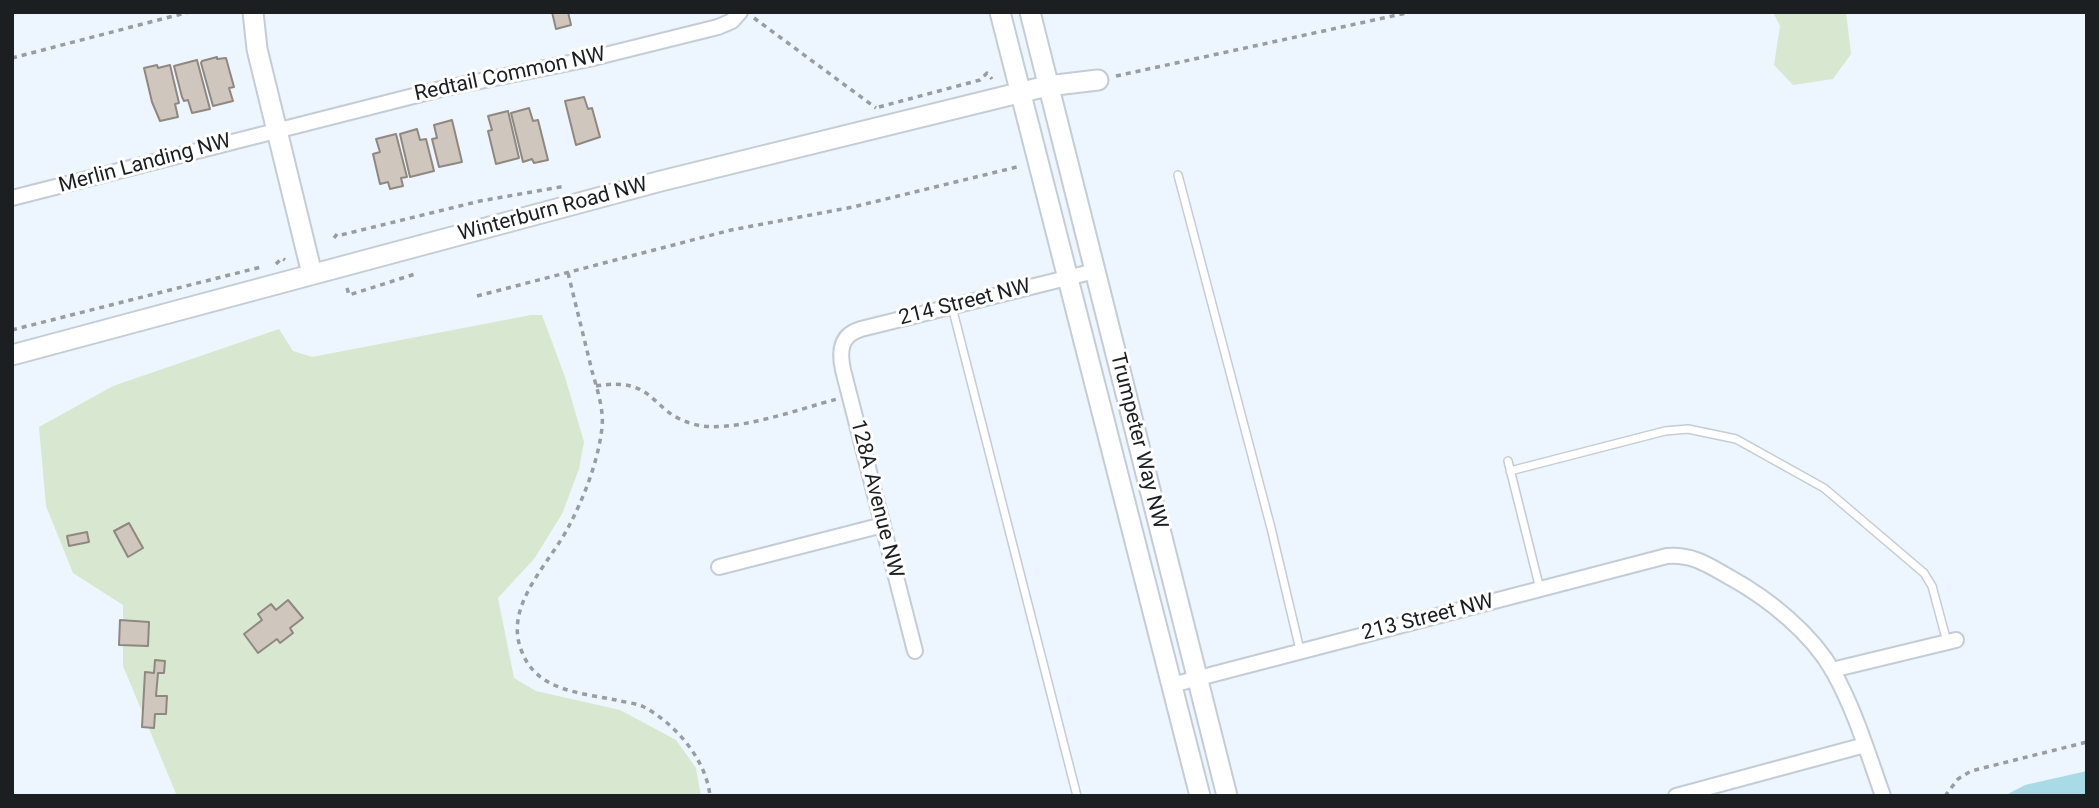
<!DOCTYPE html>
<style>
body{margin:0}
#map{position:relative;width:2099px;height:808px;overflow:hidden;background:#edf5fe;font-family:Roboto,sans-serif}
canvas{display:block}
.frame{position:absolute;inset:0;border:14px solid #1c1f22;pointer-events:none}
</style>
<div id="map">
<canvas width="2099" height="808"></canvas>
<div class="frame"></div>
</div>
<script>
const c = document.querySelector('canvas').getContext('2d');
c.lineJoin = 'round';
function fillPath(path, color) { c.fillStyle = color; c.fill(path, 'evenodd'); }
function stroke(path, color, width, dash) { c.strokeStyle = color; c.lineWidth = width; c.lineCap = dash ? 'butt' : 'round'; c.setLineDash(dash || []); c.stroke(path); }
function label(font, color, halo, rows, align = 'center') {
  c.font = font + ' Roboto,sans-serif'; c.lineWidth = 6; c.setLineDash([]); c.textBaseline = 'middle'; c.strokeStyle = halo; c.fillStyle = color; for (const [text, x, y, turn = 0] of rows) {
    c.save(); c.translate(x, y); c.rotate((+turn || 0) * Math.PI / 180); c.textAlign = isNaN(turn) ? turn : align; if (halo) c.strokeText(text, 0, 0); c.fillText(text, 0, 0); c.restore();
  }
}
fillPath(new Path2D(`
 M1773,12H1846L1851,54L1833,79L1793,85L1774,65L1780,26Z
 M531,315H542L565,377L584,442L579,469L562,514L534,559L498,598L514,678L536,691L620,710L676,740L696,768L701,796H177L123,666V605L73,573L46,506L39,427L113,386L279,329L293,351L312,357Z`), '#d8e7d0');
fillPath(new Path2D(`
 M2087,771V796H2004L2025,785Z`), '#a8dbe6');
const building = new Path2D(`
 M552,12H568L571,25L556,29Z
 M217,57V59L226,58L234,87L229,88L233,101L213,106L201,63L202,61Z
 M197,60L210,109L192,113L188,100L184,101L182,97L174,66Z
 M157,65L158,68L170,65L179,103L175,104L178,117L160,121L152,102L144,68Z
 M584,97L588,109L592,108L600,137L576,145L565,101Z
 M529,108L533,121L538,120L548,160L534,163L532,159L523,162L511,113Z
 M508,111L519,158L496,164L488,131L492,130L488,116Z
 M452,120L462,162L439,167L432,139L437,138L434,125Z
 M417,129L420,140L426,139L434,171L410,177L400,134Z
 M396,134L407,177L401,178L403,186L390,189L388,182L380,184L373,154L380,152L376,139Z
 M129,523L143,548L128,557L114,531Z
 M87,532L89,542L69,546L67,536Z
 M288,600L303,618L290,628L293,633L280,643L277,639L258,653L244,634L262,620L258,614L271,604L276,610Z
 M120,620L149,622L148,646L119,645Z
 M155,660L165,661L164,673H158L156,696H167L166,714H155L154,728L142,727L145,672L154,673Z`);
fillPath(building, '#cfc7be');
stroke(building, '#8f8880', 2);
const lane = new Path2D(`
 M1178,175L1271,528L1300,650
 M952,307L1077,796
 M1508,461L1540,589
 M1510,471L1665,431L1688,429L1736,439L1824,488L1924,573L1932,586L1947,642`);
const street = new Path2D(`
 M12,198L441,89L589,59L718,27L732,21L740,12
 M719,567L883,525
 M915,651L843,370C839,352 840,335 861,329L1095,271
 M1832,670L1956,640
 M1172,685L1667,556C1693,554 1708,565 1731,578C1769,599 1811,633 1833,671C1855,710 1868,754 1883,796
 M1676,796L1865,745`);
const secondary = new Path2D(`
 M253,12L257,49L312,274
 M1000,12L1200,796
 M1030,12L1227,796
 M12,355L661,181L1047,86L1098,80`);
stroke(lane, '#c4ccd5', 10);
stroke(street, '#c4ccd5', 18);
stroke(secondary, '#c4ccd5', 23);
stroke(new Path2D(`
 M754,18L876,108
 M12,58L189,12
 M1116,76L1411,12
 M879,107L980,80L987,73L992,79
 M334,238L337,234L341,235L480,201L566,186
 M276,264L282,258L285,260
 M568,273C576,306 584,338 592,371C597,389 604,409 602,428C598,461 585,495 570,524C551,563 502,605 522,652C537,691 581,693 616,700C624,702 634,703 642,706C675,723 706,759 710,796
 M347,288L349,295L415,274
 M477,296L731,230L853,207L1021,166
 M12,330L261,267
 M596,386C657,376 649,412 693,424C729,435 799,409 837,399
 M1945,796L1958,779L1971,771L2087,742`), '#979da3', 3.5, [5, 5]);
stroke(lane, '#fff', 7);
stroke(street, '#fff', 14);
stroke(secondary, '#fff', 19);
label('21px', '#1c1f22', '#fff', [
 ["Redtail Common NW",510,75,-12],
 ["Merlin Landing NW",145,164,-15],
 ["Winterburn Road NW",553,210,-15],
 ["214 Street NW",965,303,-14],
 ["Trumpeter Way NW",1138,441,76],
 ["128A Avenue NW",876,499,76],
 ["213 Street NW",1428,618,-14]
]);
</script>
